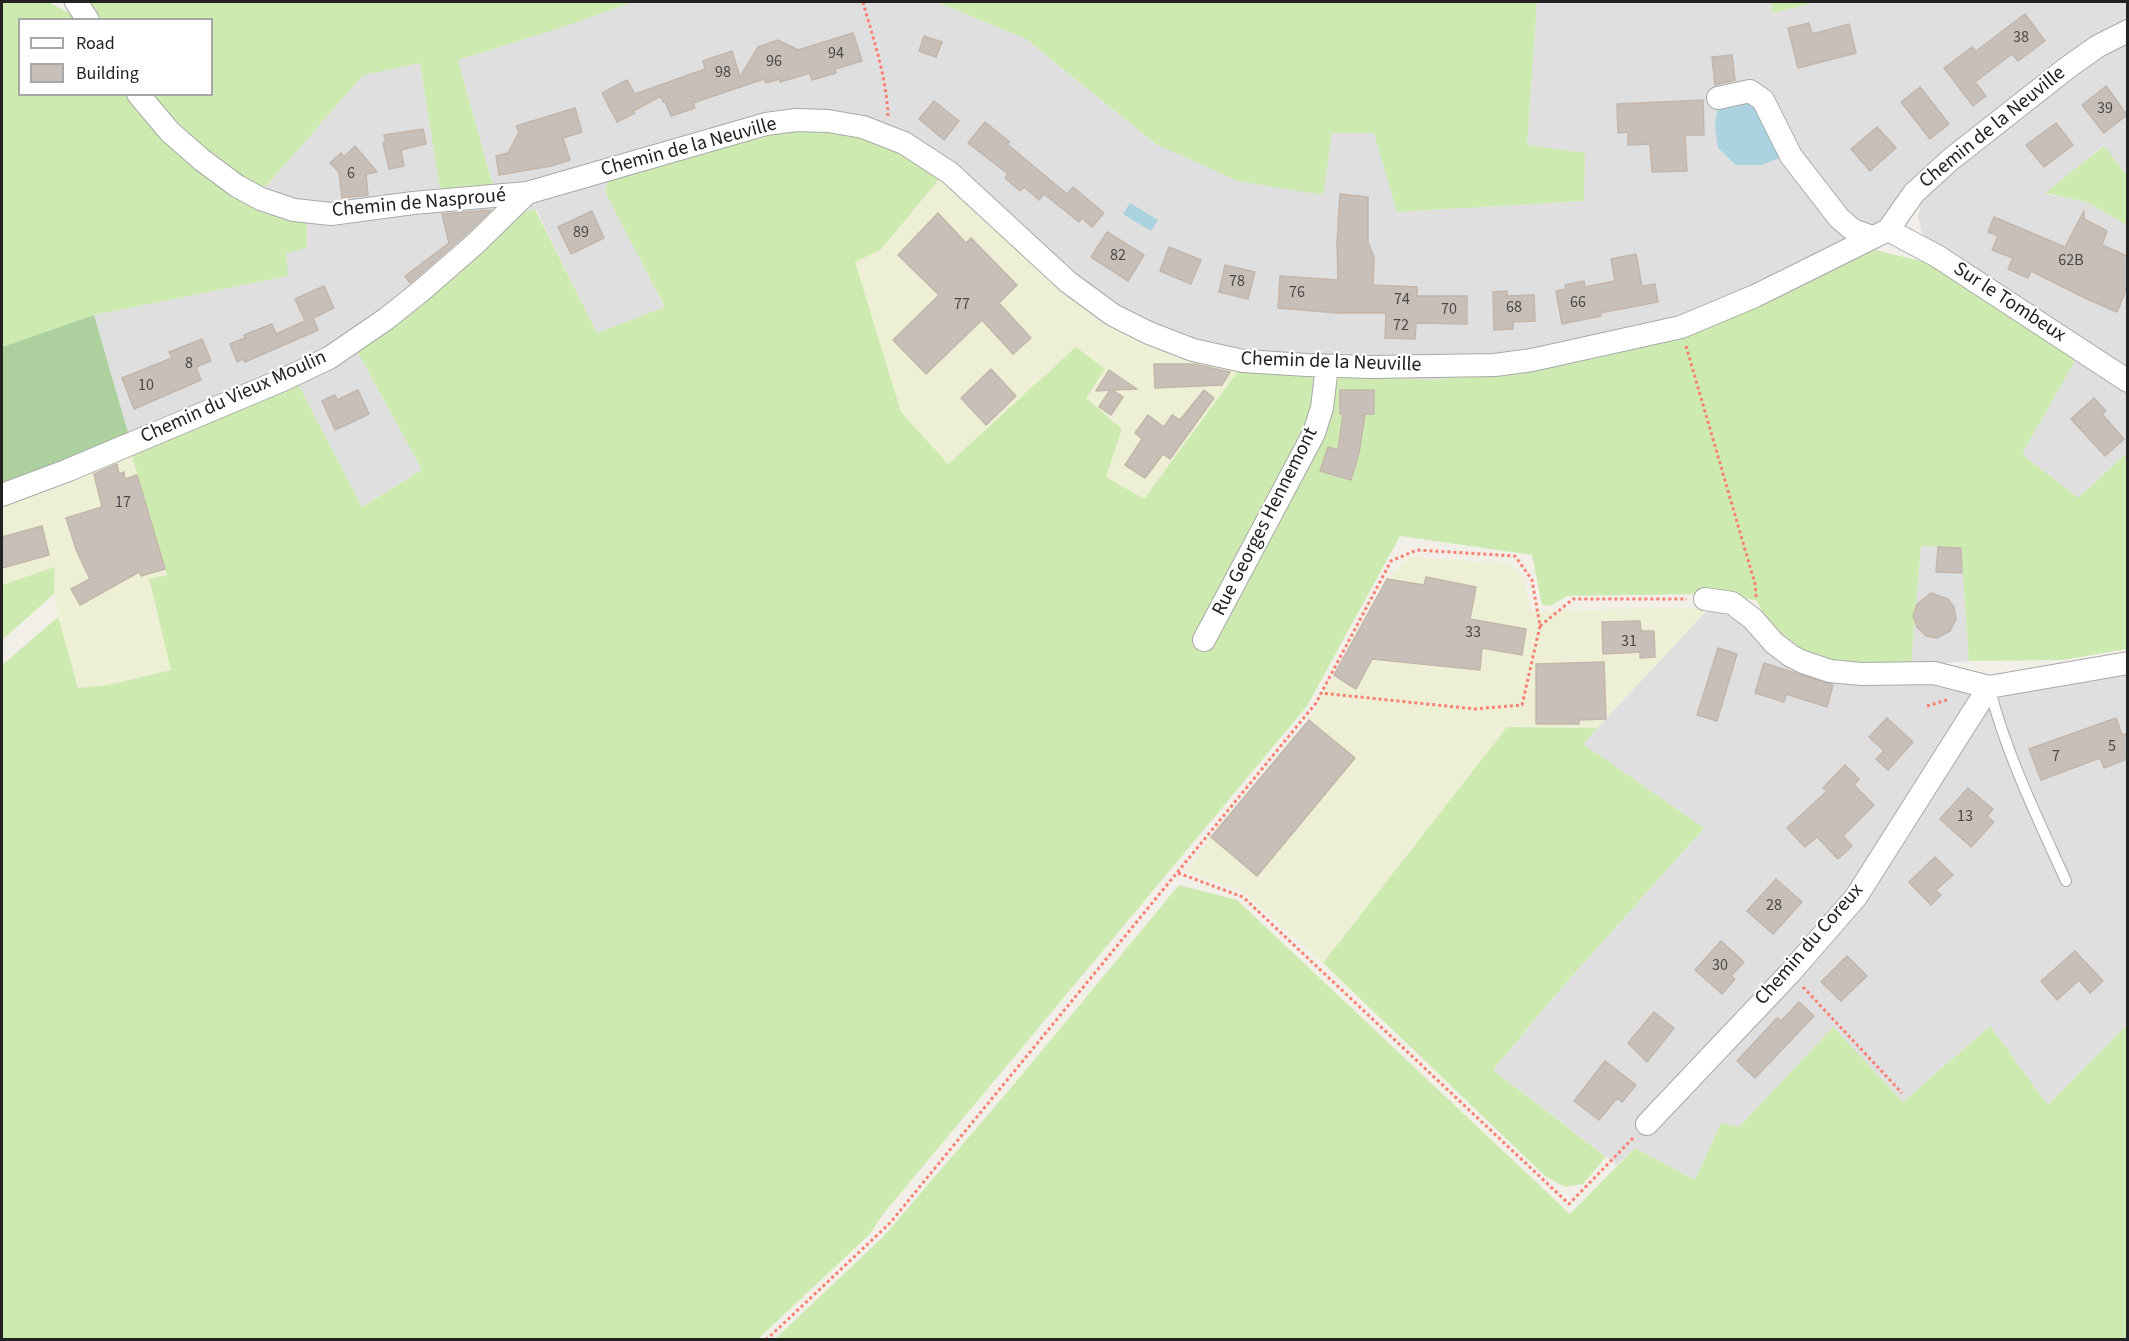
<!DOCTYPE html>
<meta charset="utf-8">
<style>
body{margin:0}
#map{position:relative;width:2129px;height:1341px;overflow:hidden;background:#f2efe9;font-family:"Source Sans 3",sans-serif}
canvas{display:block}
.frame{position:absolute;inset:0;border:3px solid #222;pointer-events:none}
.legend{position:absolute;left:18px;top:18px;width:195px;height:78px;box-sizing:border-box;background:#fff;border:2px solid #a7a7a7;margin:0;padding:8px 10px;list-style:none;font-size:18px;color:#222}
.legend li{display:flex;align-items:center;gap:12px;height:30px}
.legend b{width:30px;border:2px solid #a7a7a7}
</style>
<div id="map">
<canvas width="2129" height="1341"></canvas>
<div class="frame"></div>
<ul class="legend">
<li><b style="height:8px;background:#fff"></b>Road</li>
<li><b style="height:16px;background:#c7bfb8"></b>Building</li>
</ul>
</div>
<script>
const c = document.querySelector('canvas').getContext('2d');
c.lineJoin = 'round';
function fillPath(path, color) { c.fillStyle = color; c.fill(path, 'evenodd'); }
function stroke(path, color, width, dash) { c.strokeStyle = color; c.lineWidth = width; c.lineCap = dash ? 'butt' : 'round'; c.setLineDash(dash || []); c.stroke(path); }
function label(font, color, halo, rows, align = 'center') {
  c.font = font + ' "Source Sans 3",sans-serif'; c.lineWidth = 4.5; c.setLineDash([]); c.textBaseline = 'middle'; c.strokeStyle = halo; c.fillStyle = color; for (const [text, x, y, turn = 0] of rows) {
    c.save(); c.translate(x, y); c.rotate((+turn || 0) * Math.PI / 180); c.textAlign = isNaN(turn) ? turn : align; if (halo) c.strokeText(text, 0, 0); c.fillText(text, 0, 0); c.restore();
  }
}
fillPath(new Path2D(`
 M633,2H937L1026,39L1156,144L1332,133H1375L1398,212L1584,201L1527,145L1537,2H1771L1772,13L1817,2H2127V176L2103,146L2046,194L2087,202L2127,225L2128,362L2125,367L1923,236L1918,217L1922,198L1876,250L1854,257L1577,360L1432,380L1238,371L1151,347L1108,325L606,192L665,308L597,333L536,209L518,215L410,315L355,347L422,470L361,507L297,382L132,448L94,315L288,276L261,192L363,74L420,63L440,189L493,185L458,60L560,28Z
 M2076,359L2127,393V453L2078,498L2022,454Z
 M1921,546L1961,548L1969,661L1911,666Z
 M1710,607L1917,680L2127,670V1025L2048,1105L1990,1026L1903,1102L1833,1028L1739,1127L1721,1124L1695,1180L1635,1148L1617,1165L1493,1070L1550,1001L1704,828L1582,744Z`), '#e0dfdf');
fillPath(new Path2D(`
 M939,179L1108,325L1151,347L1238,371L1144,499L1106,478L1122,429L1085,398L1076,348L948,464L901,412L854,262L881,249Z
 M131,453L167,575L149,579L171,670L108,685L78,688L58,617L54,594L55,567L2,585V503Z
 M1410,557L1510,564L1523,575L1531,611L1710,607L1597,728L1507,727L1323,963L1240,890L1186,872L1211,837L1309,720L1387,579Z`), '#eef0d5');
fillPath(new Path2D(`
 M2,2L50,3L80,19L20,20V94L131,95L181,152L307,215V248L286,253L288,276L94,315L2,347Z
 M88,2H633L560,28L458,60L493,186L440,189L420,63L363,75L261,192L228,172L150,95L212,94V20L98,19Z
 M937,2H1537L1527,145L1585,153L1584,201L1397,212L1374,133H1332L1323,195L1238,181L1156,144L1026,39Z
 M1771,2H1817L1772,13Z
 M847,129L894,147L939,179L881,249L855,262L901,412L948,464L1076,347L1105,369L1086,398L1122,429L1106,477L1144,499L1238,371L1432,380L1577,360L1854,257L1876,250L1928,263L2076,359L2022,454L2078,498L2127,453V649L2063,660L1969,661L1961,548L1921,546L1911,666C1871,666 1806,671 1777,636C1768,626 1763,611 1756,600L1710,594L1567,596L1550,606L1542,605L1532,555L1400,536L1307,706L884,1213L869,1235L758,1339H2V665L58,617L78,688L108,685L171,670L149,579L167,575L131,453L217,420L297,382L362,507L422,470L355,347L410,315L518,215L535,209L597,333L665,307L605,192L608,180L786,130Z
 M2104,146L2127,176V225L2087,202L2045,193Z
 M55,567L54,594L2,640V585Z
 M1507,727L1597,728L1583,744L1704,828L1550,1001L1493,1070L1606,1157L1583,1184L1565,1187L1545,1176L1323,963Z
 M1179,885L1237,900L1570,1214L1635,1148L1695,1180L1721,1123L1739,1127L1833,1027L1903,1102L1990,1026L2048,1105L2127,1025V1339H775L883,1237L1010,1089Z`), '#cdebb0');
fillPath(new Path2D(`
 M94,315L129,436L2,486V347Z`), '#add19e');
fillPath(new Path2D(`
 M1745,99L1757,106L1783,157L1761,165H1736L1718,148L1715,126L1718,106Z
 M1130,203L1158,220L1151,231L1123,214Z`), '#aad3df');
const building = new Path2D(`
 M2025,14L2045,41L2018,61L2012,54L1975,82L1986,96L1973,106L1944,68L1972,47L1976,51Z
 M1809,23L1812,34L1849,24L1856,53L1798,68L1788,28Z
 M853,33L862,61L835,69L836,73L812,80L810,73L780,82L779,79L766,83L764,79L693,103L695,108L671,116L665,101L663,102L661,96L633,111L635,113L617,122L602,93L627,80L635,94L705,69L703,61L732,51L740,77L758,47L778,40L798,50Z
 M924,36L942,42L936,57L919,51Z
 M1732,55L1735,80L1715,85L1712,57Z
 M2106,86L2127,115L2104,133L2082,105Z
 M1920,87L1949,124L1930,139L1901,102Z
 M1703,100L1704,135H1685L1687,171L1652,172L1650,144L1628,145V132L1618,133L1617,104Z
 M934,101L959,121L944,140L919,119Z
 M575,108L582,132L563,138L570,160L551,166L499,175L496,156L508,153L519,132L516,126Z
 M985,122L1010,142L1007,144L1067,194L1073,187L1104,213L1092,227L1082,218L1079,222L1044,194L1039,200L1024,187L1020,191L1005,178L1008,174L968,143Z
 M2056,123L2073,145L2044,167L2026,145Z
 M1877,127L1896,148L1870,171L1851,149Z
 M423,129L426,144L401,150L404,166L389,169L383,143L386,142L384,135Z
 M355,146L377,172L366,174L368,195L342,198L339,172L330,163L341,153L344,157Z
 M1340,194L1368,197V243L1374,257L1373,285L1417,287V296H1467V324L1416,323L1415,339L1385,338L1386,313H1338L1278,308L1280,276L1338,280L1337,243Z
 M491,210L467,233L410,283L405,276L449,243L442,214Z
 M592,211L604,238L571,254L558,227Z
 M2084,211V219L2107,231L2102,245L2127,256V288L2117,312L2087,299L2031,271L2028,278L2008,269L2013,258L1992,250L1998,236L1988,232L1994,217L2065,247Z
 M938,213L966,243L971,238L1017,285L999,303L1031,338L1013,354L982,320L926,374L893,340L939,295L898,255Z
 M1107,232L1144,255L1128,281L1091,257Z
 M1169,247L1201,260L1191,284L1160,271Z
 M1636,254L1642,286L1655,284L1658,302L1600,313L1601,316L1562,324L1556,291L1566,289L1565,285L1584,281L1585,287L1615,281L1611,259Z
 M1225,265L1255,272L1248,299L1219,292Z
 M324,286L334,308L313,318L318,330L245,362L243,359L237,362L230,344L245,338L244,335L272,324L276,334L305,321L295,299Z
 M1507,291V296L1534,295L1535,321L1513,322V329L1494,330L1493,292Z
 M202,339L211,361L196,367L201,380L134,409L122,378L172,358L169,352Z
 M1154,364H1194L1230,372L1222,385L1155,388Z
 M991,369L1016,396L986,425L961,398Z
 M1109,370L1137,389L1112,390L1123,397L1111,415L1099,407L1110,390L1096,391Z
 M358,390L369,414L335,430L322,401L335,395L337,400Z
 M1204,390L1214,398L1170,459L1163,454L1145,478L1125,465L1142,439L1135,433L1148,415L1164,427L1172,415L1180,420Z
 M1340,390H1374V414H1365L1359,453L1351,480L1320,471L1328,447L1338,450L1343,414H1340Z
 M2094,398L2106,411L2102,414L2124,439L2105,456L2071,419Z
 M117,464L119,474L124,472L125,479L137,475L165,569L141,576L139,572L80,605L71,589L90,579L77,552L66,518L102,507L94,474Z
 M42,526L49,555L2,568V537Z
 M1938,547L1961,548L1962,573L1936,572Z
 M1426,577L1476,587L1470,619L1526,629L1522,655L1482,648L1480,670L1372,659L1356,689L1334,675L1387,579L1424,585Z
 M1931,593L1948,599L1954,607L1956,619L1950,631L1937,638L1926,636L1917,627L1913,616L1917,604Z
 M1640,621L1641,631H1654L1655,657L1640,658V652L1603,654L1602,622Z
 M1718,648L1737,654L1717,721L1697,715Z
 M1604,662L1606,719L1579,720V724H1536V664Z
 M1764,663L1833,685L1827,707L1786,694L1784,702L1755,693Z
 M1887,718L1913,742L1888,770L1876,759L1884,751L1869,737Z
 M2116,718L2122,735L2127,733V759L2104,768L2100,758L2041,780L2029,749Z
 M1309,720L1355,758L1257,876L1211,837Z
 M1845,765L1859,779L1854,785L1874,805L1843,836L1852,846L1838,859L1817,837L1805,847L1787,828L1827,791L1823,788Z
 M1968,788L1993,809L1987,816L1994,822L1971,847L1940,819Z
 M1935,857L1953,875L1936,890L1941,895L1931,905L1909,882Z
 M1776,879L1802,902L1773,934L1747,911Z
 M1721,941L1744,962L1731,976L1735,979L1722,994L1695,970Z
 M2075,951L2103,981L2090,993L2079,980L2057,1000L2041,981Z
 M1847,956L1867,976L1841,1001L1821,982Z
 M1799,1002L1814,1016L1755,1078L1737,1061L1777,1018L1781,1021Z
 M1654,1012L1674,1028L1647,1062L1628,1043Z
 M1605,1061L1636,1085L1622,1102L1617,1098L1599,1120L1574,1101Z`);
fillPath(building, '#c7bfb8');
stroke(building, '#c4b6ab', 1.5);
const service = new Path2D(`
 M1990,690C2007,756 2038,819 2066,881`);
const minor = new Path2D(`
 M76,2L88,20
 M138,94L170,132L202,160L237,186L261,199L294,210L331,214L413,203L527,193L766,124L796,120L828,121L863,127L904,143L950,173L1068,282L1113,315L1149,333L1193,350L1243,361L1307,365L1371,367L1495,365L1532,360L1681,327L1755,296L1888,230L1914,193L1950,160L2067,68L2098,46L2128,31
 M1718,98L1750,91L1763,100L1791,156L1839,218L1853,230L1872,237
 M1888,230L1937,256L2128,381
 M2,495L66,471L285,379L329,358L386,319L421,291L476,243L527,193
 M1705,599L1732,603L1753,619L1774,643L1791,656L1803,662L1830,671L1862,674L1934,673L1989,687L2128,663
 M1204,640L1314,433L1322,408L1327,366
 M1647,1124L1790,973L1856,897L1989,687`);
stroke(service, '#a9a9a9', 12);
stroke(minor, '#a9a9a9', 24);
stroke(new Path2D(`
 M863,2C873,38 887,78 888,117
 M1686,346L1755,584L1756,597
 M1540,626L1573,599H1687
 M1927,706L1950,699
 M1178,873L1243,897L1569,1204L1634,1137
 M1803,987L1902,1093
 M766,1340L890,1223L1316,703L1391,561L1417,550L1515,556L1532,580L1540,626L1522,705L1475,709L1321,693`), '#fa8072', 3, [3, 3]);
stroke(service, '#fff', 10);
stroke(minor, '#fff', 22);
label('16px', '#4b4948', null, [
 ["38",2021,38],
 ["94",836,54],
 ["96",774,62],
 ["98",723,73],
 ["39",2105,109],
 ["6",351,174],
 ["89",581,233],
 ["82",1118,256],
 ["62B",2071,261],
 ["78",1237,282],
 ["76",1297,293],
 ["74",1402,300],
 ["66",1578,303],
 ["77",962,305],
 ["68",1514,308],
 ["70",1449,310],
 ["72",1401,326],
 ["8",189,364],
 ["10",146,386],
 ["17",123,503],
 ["33",1473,633],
 ["31",1629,642],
 ["5",2112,747],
 ["7",2056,757],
 ["13",1965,817],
 ["28",1774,906],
 ["30",1720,966]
]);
label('20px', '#222', '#fff', [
 ["Chemin de la Neuville",1993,128,-39],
 ["Chemin de la Neuville",689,148,-15],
 ["Chemin de Nasproué",419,204,-5],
 ["Sur le Tombeux",2009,303,33],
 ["Chemin de la Neuville",1331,363,2],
 ["Chemin du Vieux Moulin",234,398,-24],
 ["Rue Georges Hennemont",1266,522,-63],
 ["Chemin du Coreux",1810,945,-49]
]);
</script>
